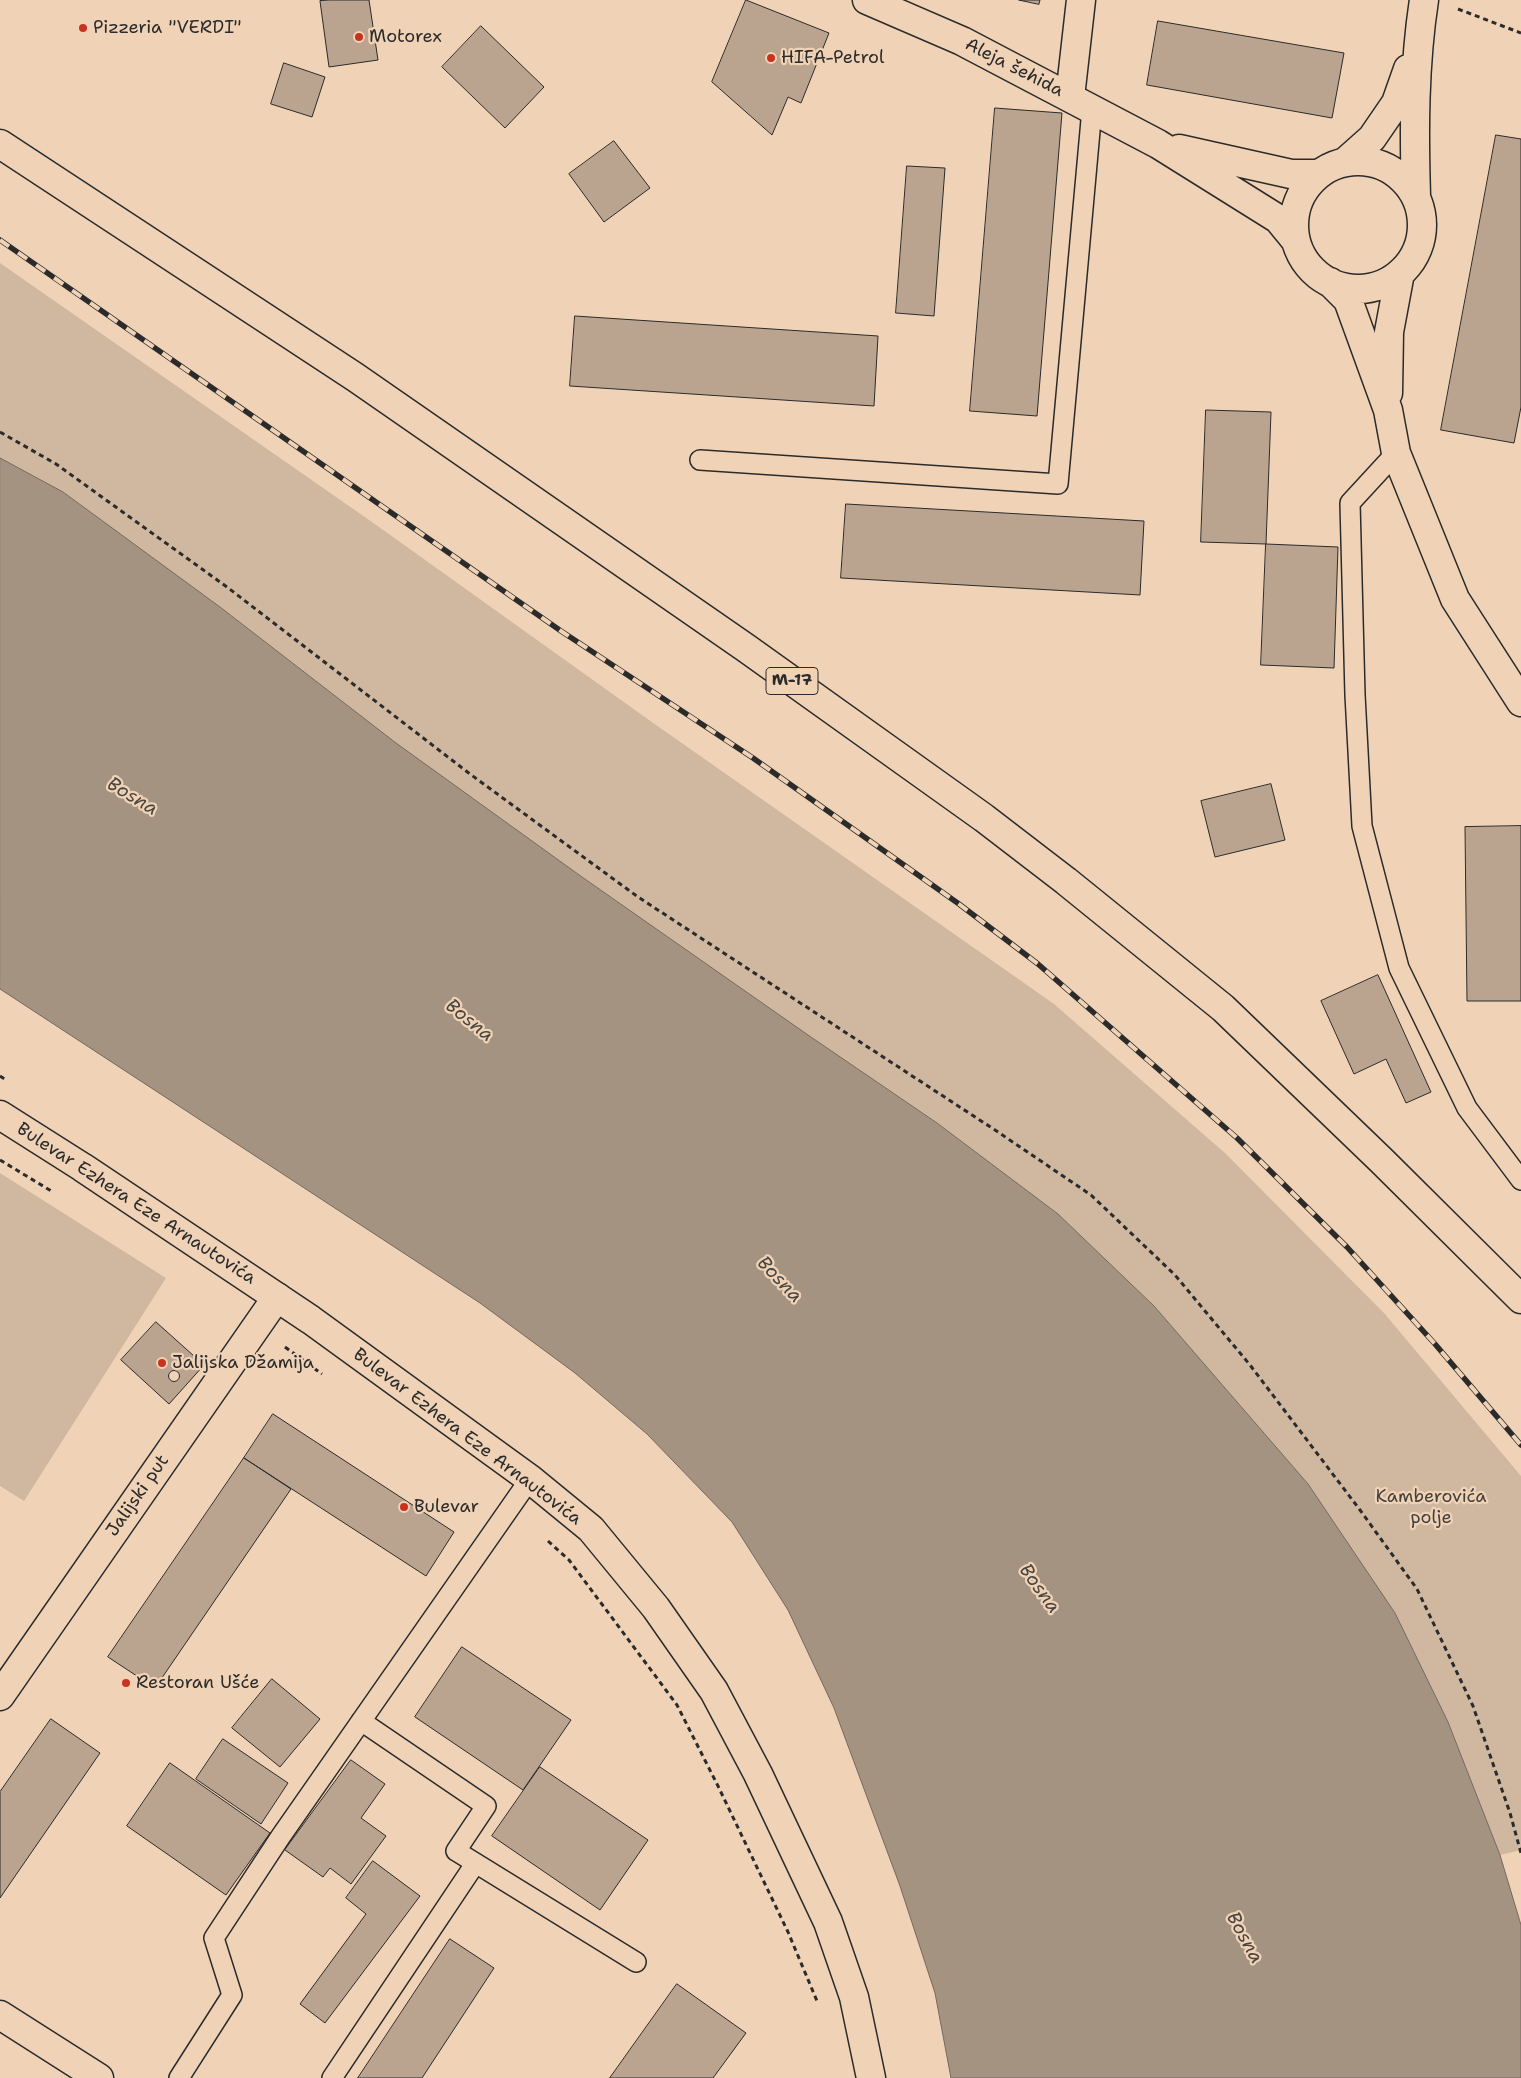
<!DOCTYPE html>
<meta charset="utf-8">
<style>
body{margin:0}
canvas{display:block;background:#f0d3b6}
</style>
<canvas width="1521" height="2078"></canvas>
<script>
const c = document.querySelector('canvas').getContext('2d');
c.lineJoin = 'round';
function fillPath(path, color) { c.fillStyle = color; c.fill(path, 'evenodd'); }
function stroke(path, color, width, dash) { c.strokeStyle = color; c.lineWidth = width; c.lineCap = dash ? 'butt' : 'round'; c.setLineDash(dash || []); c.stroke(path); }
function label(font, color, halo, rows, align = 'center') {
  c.font = font + ' "Shantell Sans",sans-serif'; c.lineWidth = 4.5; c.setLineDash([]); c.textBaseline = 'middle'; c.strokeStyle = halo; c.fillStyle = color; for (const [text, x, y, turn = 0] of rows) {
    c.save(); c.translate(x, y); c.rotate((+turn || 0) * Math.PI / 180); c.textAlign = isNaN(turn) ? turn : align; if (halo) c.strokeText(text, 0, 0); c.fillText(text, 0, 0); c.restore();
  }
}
fillPath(new Path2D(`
 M0,263L372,522L649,720L1054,1004L1225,1153L1384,1313L1521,1476V1850L1500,1855L1448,1722L1395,1613L1308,1484L1154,1306L1058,1214L937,1123L808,1035L582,877L396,743L220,607L63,492L0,458Z
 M0,1173L166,1278L24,1501L0,1486Z`), '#d0b8a0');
const water = new Path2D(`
 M0,458L63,492L220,607L396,743L582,877L808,1035L937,1123L1058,1214L1154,1306L1308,1484L1395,1613L1448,1722L1500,1855L1521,1925V2078H951L935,1993L900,1886L834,1708L788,1610L732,1522L647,1434L575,1373L480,1303L0,989Z`);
fillPath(water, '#a49381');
stroke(water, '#74695f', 1);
const building = new Path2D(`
 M330,0H369L378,60L329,67L320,1Z
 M746,0L829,33L801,103L788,97L772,135L712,82Z
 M1019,0H1040L1039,4Z
 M1158,21L1344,53L1332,118L1147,85Z
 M481,26L544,87L505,128L442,67Z
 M284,63L325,77L312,117L271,104Z
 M995,108L1062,113L1037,416L970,411Z
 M1496,135L1521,139V407L1514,443L1441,430Z
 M614,141L650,188L604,222L569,174Z
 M907,166L945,168L934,316L896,313Z
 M575,316L878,336L874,406L570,386Z
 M1206,410L1271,412L1266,544L1201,542Z
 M846,504L1144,521L1140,595L841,578Z
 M1266,544L1338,547L1334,668L1261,665Z
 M1271,784L1285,840L1215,857L1201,801Z
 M1521,826V1001H1467L1465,827Z
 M1378,975L1431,1092L1406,1103L1386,1059L1354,1074L1321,1001Z
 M156,1322L204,1365L169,1404L121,1360Z
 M168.5 1376a5.5 5.5 0 1 1 11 0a5.5 5.5 0 1 1-11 0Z
 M273,1414L454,1532L426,1576L244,1458Z
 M244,1458L291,1489L155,1688L108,1657Z
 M462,1647L571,1720L523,1790L415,1717Z
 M272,1679L320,1719L280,1767L232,1728Z
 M51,1719L100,1753L0,1898V1792Z
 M223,1739L288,1783L261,1824L196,1779Z
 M351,1760L385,1784L361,1818L386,1836L351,1884L330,1868L323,1877L285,1850Z
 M170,1763L270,1833L226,1895L127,1826Z
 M540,1767L648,1840L600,1910L492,1836Z
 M373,1861L420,1896L325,2023L300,2004L366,1914L346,1898Z
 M450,1939L494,1968L422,2078H358Z
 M677,1984L746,2033L713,2078H610Z`);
fillPath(building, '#baa48f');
stroke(building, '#2b2b2b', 1);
const lane = new Path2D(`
 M1396,453L1350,503L1355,695L1362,826L1399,968L1467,1108L1521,1180
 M700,460L1058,484L1092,109
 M361,1721L486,1806L456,1851L636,1962
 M179,2078L232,1995L214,1938L281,1836L530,1479
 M332,2078L475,1864`);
const street = new Path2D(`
 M1070,97L1081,0
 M0,1696L277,1297
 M0,2015L99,2078`);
const secondary = new Path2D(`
 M867,0L962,41L1158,144L1278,219L1296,241
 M1179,149L1291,174H1319
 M1294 225a64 64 0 1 1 128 0a64 64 0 1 1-128 0Z
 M1345,162L1372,138L1396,103L1408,69
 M1416,196C1414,131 1414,65 1424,0
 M1330,282L1348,300L1388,410L1396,453L1455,599L1521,702
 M1388,393L1389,332L1400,273
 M0,1115L82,1167L311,1320L530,1479L591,1529L656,1608L714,1691L758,1774L828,1922L854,1997L871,2078`);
const highway = new Path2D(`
 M0,144L355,377L746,648L984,818L1066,881L1223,1008L1381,1160L1521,1299`);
stroke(lane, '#2b2b2b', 22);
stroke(street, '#2b2b2b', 31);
stroke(secondary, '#2b2b2b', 31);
stroke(highway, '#2b2b2b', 31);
stroke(new Path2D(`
 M1458,9L1521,33
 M0,432L56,464L227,587L470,774L638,897L995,1130L1091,1195L1175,1275L1250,1365L1360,1510L1417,1589L1473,1706L1510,1813L1521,1853
 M0,1076L6,1080
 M0,1160L53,1192
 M285,1347L322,1374
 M548,1541L569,1560L677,1705L718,1786L788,1932L817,2001`), '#2b2b2b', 3, [5, 4]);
stroke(lane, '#f0d3b6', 19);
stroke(street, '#f0d3b6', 28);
stroke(secondary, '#f0d3b6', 28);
stroke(highway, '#f0d3b6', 28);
const rail = new Path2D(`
 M0,240L561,631L753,758L959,904L1038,964L1237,1138L1347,1247L1435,1344L1521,1445`);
stroke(rail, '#2b2b2b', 5.5);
stroke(rail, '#f0d3b6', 4, [11]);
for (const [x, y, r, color] of [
 [83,28,5,"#c8321e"],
 [359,37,5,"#c8321e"],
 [771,58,5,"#c8321e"],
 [162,1363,5,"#c8321e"],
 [404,1507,5,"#c8321e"],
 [126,1683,5,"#c8321e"]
]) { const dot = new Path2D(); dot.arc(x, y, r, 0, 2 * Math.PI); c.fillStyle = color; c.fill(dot); stroke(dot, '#f0d3b6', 2); }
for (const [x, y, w] of [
 [792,681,52]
]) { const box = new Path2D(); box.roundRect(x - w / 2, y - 13.5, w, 27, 4); c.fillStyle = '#f0d3b6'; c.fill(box); stroke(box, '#2b2b2b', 1); }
label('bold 16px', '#2b2b2b', null, [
 ["M-17",792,681]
]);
label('18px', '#2b2b2b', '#f0d3b6', [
 ["Pizzeria \"VERDI\"",93,28],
 ["Motorex",369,37],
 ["HIFA-Petrol",781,58],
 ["Jalijska Džamija",172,1363],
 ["Bulevar",414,1507],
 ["Restoran Ušće",136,1683]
], 'left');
label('18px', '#2b2b2b', '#f0d3b6', [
 ["Aleja šehida",1014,68,27],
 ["Bulevar Ezhera Eze Arnautovića",136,1204,33],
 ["Bulevar Ezhera Eze Arnautovića",467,1437,37],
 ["Jalijski put",138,1496,-55]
]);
label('18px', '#44403d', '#f0d3b6', [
 ["Kamberovića",1431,1497],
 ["polje",1431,1518]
]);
label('italic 19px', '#494540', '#f0d3b6', [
 ["Bosna",132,797,31],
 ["Bosna",469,1021,39],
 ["Bosna",779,1280,46],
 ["Bosna",1039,1589,54],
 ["Bosna",1244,1938,61]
]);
</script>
